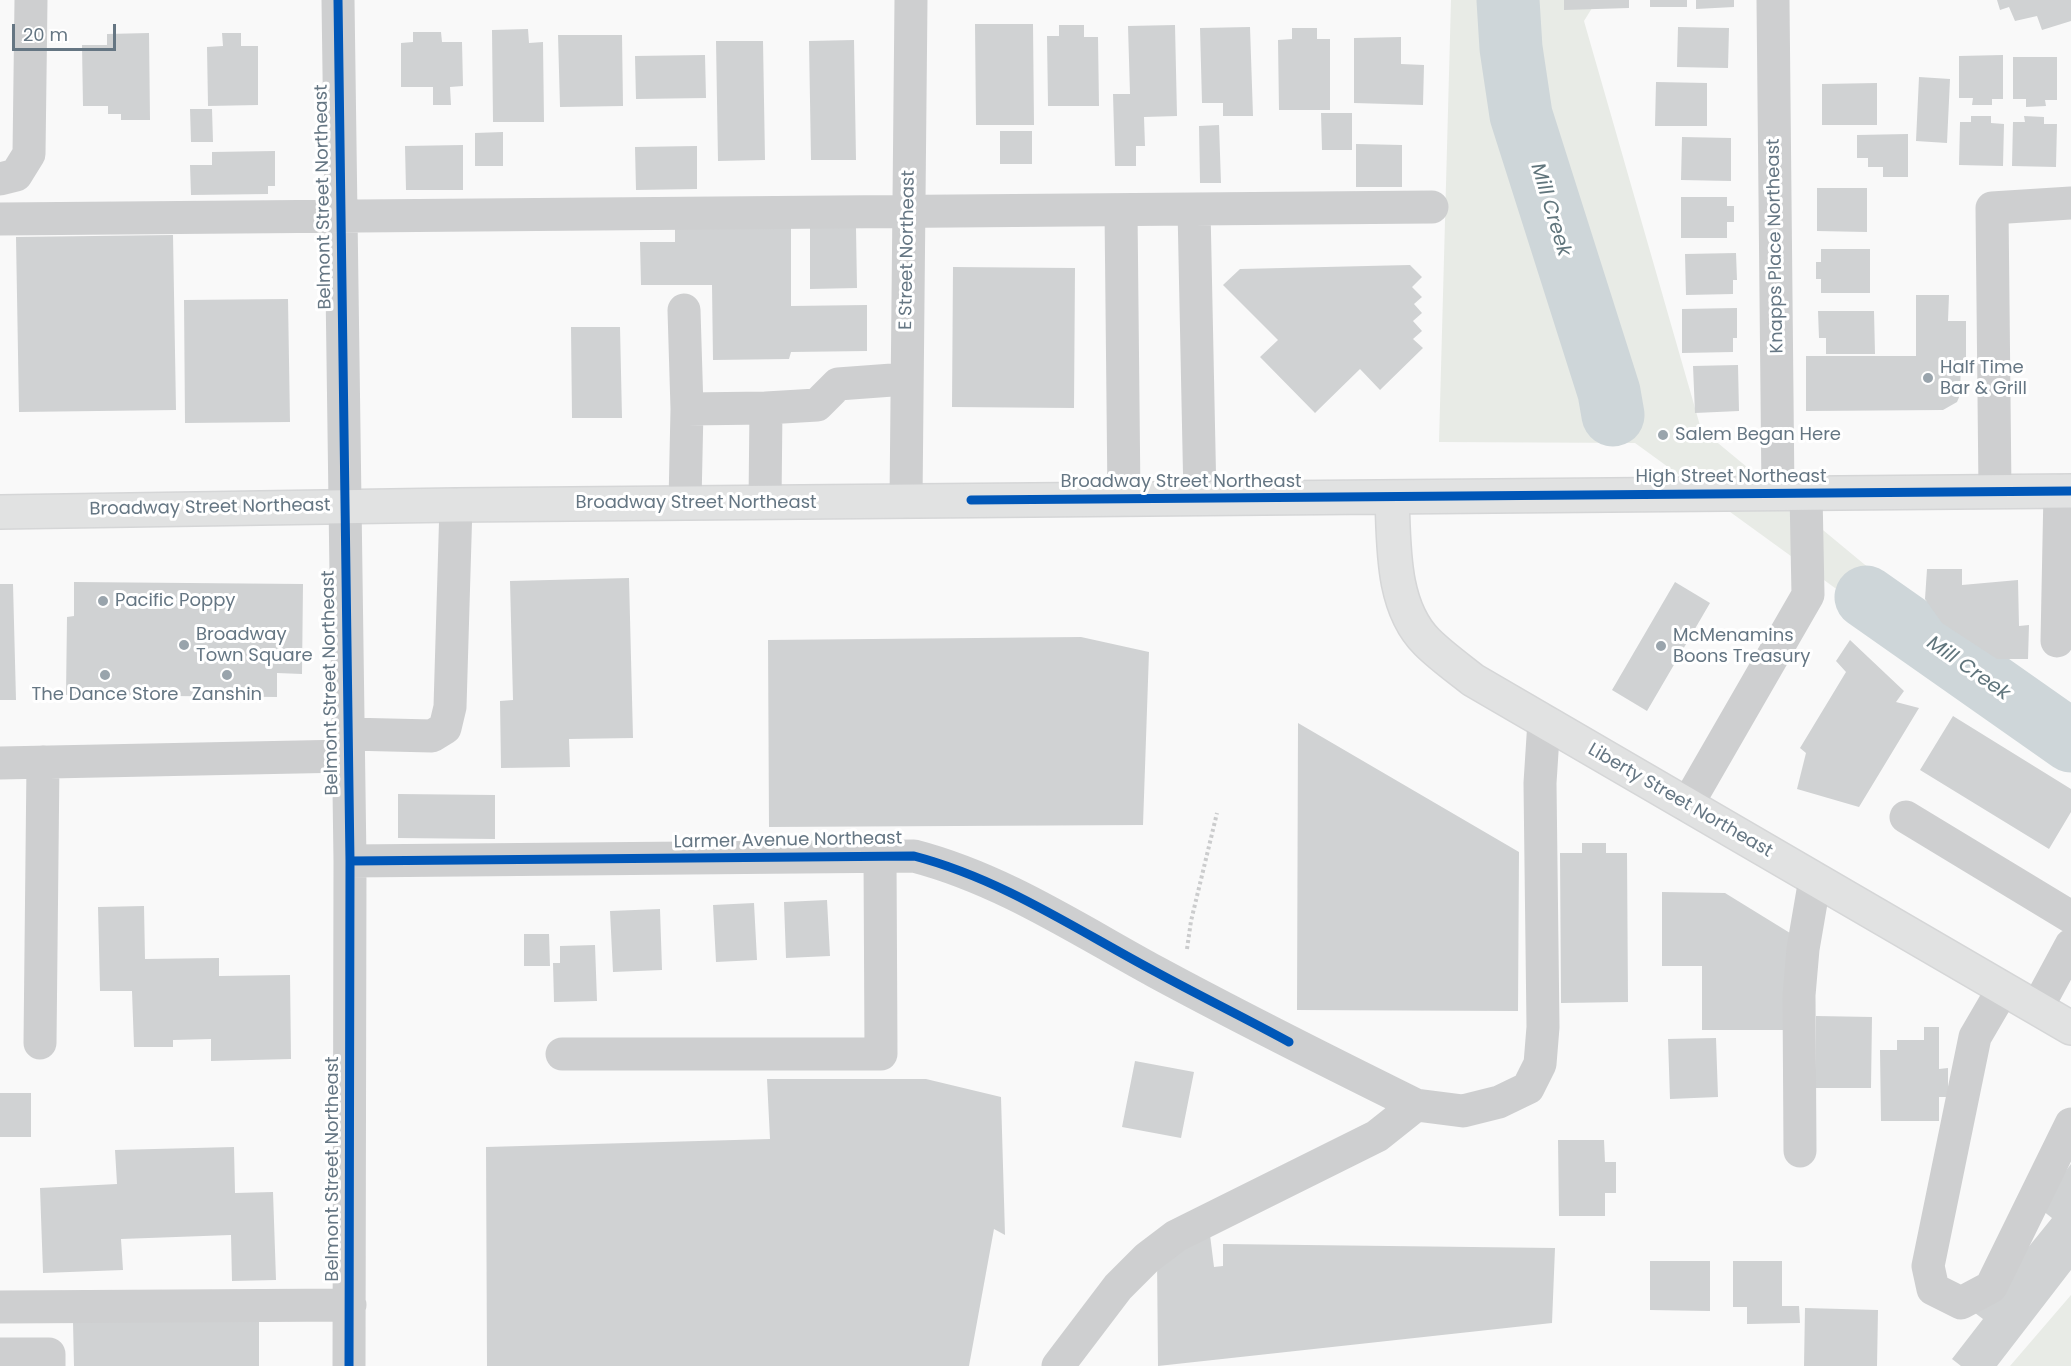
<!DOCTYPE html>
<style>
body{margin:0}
#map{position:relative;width:2071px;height:1366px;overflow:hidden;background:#f9f9f9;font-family:Poppins,sans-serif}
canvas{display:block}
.scale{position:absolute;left:12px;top:24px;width:104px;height:27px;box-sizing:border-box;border:3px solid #657683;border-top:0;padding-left:8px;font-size:18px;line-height:21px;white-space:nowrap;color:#657683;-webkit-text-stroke:4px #fff;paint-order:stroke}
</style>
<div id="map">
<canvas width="2071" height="1366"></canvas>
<div class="scale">20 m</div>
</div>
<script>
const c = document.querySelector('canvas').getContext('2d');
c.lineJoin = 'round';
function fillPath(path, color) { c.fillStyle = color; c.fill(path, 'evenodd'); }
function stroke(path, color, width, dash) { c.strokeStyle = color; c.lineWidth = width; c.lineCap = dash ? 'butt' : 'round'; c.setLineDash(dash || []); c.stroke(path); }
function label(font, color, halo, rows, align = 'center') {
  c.font = font + ' Poppins,sans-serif'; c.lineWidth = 6; c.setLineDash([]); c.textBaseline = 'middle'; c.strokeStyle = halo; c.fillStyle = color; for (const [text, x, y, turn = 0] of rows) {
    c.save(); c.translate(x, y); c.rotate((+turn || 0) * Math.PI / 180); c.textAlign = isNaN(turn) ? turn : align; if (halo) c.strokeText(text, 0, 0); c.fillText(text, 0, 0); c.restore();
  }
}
fillPath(new Path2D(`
 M1451,0H1597L1584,21L1701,429L1940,627L2071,711V766L1926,654L1635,443L1439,442Z
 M2071,1295V1366H2010Z`), '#e8ebe6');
stroke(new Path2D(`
 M1508,0L1511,48L1521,115L1609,392L1613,415
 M1866,597L2071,741`), '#ced6d9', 63);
fillPath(new Path2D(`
 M1564,0H1629V8L1564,10Z
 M1650,0H1687V7H1650Z
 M1696,0H1734V7L1696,9Z
 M1997,0H2071V21L2042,30L2037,16L2015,21L2009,7L2000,10Z
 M975,24H1033L1034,125H976Z
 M1059,25H1084V37H1098L1099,106H1048L1047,36H1059Z
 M1175,25L1177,116L1144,117L1145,146H1136V166H1115L1113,94H1130L1128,26Z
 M1250,27L1253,116H1223V103H1202L1200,28Z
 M1678,27L1729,28L1728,68L1677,67Z
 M1292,28H1317V39H1330V110H1279L1278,40L1292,39Z
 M528,29L529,43L543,42L544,122H493L492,30Z
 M413,32H441L442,42H462L463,86L450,87L451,105H433V87H401V43L413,42Z
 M149,33L150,120H121V114H108V106H83L82,45H107V34Z
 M222,33H241V46H258V105L208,106L207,47L223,46Z
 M558,35H622L623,106L560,107Z
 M1401,37V64L1424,65L1423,105L1354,103V38Z
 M854,40L856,160H811L809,41Z
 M716,41H763L765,160L718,161Z
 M705,55L706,98L636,99L635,56Z
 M2003,55V99H1992V105H1972L1973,98H1959V56Z
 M2013,57H2057V100H2045L2046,106L2026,107V99H2013Z
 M1919,77L1950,79L1947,143L1916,141Z
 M1656,82L1707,83V126H1655Z
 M1877,83V125H1822V84Z
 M190,109H212L213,142H191Z
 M1321,113H1352V150H1322Z
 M1971,116H1991V123L2004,124L2003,166L1959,165L1960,122H1971Z
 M2024,116L2044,117V124H2057L2056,167L2012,166L2013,122H2025Z
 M1219,125L1221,183H1200L1199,126Z
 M1000,131H1032V164H1000Z
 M503,132V166H475V133Z
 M1908,134V177H1883V167H1868V158H1857V135Z
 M1682,137L1731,138V181L1681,180Z
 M1356,144L1402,145V187H1356Z
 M463,145V190H406L405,146Z
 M697,146V189L636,190L635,147Z
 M275,151V186H268V194L191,195L190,165H212V152Z
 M1817,188H1867V232L1817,231Z
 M1681,197H1727V206H1734V222H1727V238H1681Z
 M791,225V306L867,305V351L791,352L789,359L713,360L712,285H641L640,242H675V226Z
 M810,228H856L857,288L810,289Z
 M173,235L176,410L19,412L16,237Z
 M1821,249H1870V293H1821V279H1816V262H1821Z
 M1736,253L1737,280H1733V294L1686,295L1685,254Z
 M1410,265L1422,277L1412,287L1422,297L1414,304L1422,313L1413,321L1422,331L1413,339L1423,348L1380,390L1360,369L1315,413L1260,357L1278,340L1223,285L1240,269Z
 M953,267L1075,268L1074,408L952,407Z
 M1916,295H1949L1948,321H1966V360H1961L1960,395L1957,402L1943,410L1806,411V356H1916Z
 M288,299L290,422L185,423L184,300Z
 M1737,308V338H1733V352L1682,353V309Z
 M1818,311H1874L1875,354H1826V338H1819Z
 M571,327H620L622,418H572Z
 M1738,365L1739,411L1695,413L1693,366Z
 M1927,569H1962V585L2018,580L2019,626L2029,625L2028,659H1997L1942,623L1925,599Z
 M629,578L633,738L569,739L570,767L501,768L500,701L513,700L510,581Z
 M74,582L303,584L302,674L277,673V697L66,695L67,617L74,616Z
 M1675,582L1710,603L1647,711L1612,690Z
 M0,584H13L16,700H0Z
 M1081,637L1149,652L1143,825L769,827L768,640Z
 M1850,640L1904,691L1896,702L1919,708L1859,807L1797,789L1806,753L1800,748L1846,672L1836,661Z
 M1953,716L2071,789V812L2049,849L1920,770Z
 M1298,723L1519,852L1518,1011L1297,1010Z
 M398,794L495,795V839L398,838Z
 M1582,843H1606V853H1627L1628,1002L1561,1003L1560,853H1582Z
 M1662,892L1725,893L1790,933V1030H1702V966H1662Z
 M827,900L830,956L786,958L784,902Z
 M754,903L757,960L716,962L713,905Z
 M144,906L145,959L219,958V976L290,975L291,1059L211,1061V1039L173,1040V1047H134L132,991H100L98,907Z
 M660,909L662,970L613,972L610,911Z
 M524,934H549L550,966H524Z
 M595,945L597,1001L554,1002L553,963H560V946Z
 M1816,1016L1872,1017L1871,1088H1816Z
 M1924,1027H1939V1069L1948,1068V1097H1939V1121H1881L1880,1050H1897V1040H1924Z
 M1716,1038L1718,1097L1670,1099L1668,1039Z
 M1135,1061L1194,1072L1181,1138L1122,1127Z
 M767,1079H926L1001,1097L1005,1235L994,1229L969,1366H487L486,1147L770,1139Z
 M0,1093H31V1137H0Z
 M1558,1140H1604L1605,1162H1616V1193H1605V1216H1559Z
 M234,1147L235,1193L273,1192L276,1280L232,1281L231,1235L121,1239L123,1270L43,1273L40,1188L117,1184L115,1150Z
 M2071,1164V1270L1997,1366H1961L1952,1359L1983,1319L1975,1313L2052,1218L2038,1207Z
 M1209,1227L1214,1267L1223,1266V1244L1555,1248L1552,1323L1158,1366L1157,1257Z
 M1650,1261H1710V1311L1650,1310Z
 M1733,1261H1782V1306H1799L1800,1323L1747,1324V1307H1733Z
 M1805,1308L1878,1310L1877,1366H1804Z
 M259,1319V1366H74L73,1322Z`), '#d0d2d3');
const major = new Path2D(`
 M1392,497C1394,544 1391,606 1427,642C1441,656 1458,668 1473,680L2071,1028
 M0,512L456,505L2071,491`);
stroke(major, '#d5d6d7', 36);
stroke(new Path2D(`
 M1187,949L1191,921L1217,813`), '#cbcccd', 4, [3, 3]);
stroke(new Path2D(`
 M338,0L350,861L349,1366
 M1773,0L1778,493
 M0,179L16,175L29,154L31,0
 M1194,209L1200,498
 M1121,210L1124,499
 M0,219L1432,207
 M684,310L687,409L685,502
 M766,408L817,405L838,384L906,379
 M687,409L766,408L765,502
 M1995,491L1992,208L2071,203
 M906,501L911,0
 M2057,641L2060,491
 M348,734L432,736L445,728L450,707L456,505
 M0,763L348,756
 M1687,805L1808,595L1806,493
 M1906,817L2071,917
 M350,861L914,856C1002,879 1077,929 1156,972C1241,1018 1329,1062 1416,1105L1463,1111L1499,1102L1528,1088L1540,1064L1543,1027L1540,783L1544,721
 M2003,989L1975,1037L1928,1266L1933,1289L1961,1303L1991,1287L2071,1124
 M2037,1008L2071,945
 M40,1043L43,762
 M562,1054H881L880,856
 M1800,1151L1799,995L1803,949L1815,879
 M0,1307L350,1305
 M0,1354H49V1366
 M1058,1366L1118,1287L1147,1258L1176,1236L1377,1136L1416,1105`), '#cecfd0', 33);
stroke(major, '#e1e2e2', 33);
stroke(new Path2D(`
 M338,0L350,861L349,1366
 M971,500L2071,491
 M350,861L914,856C1002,879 1077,930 1156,972C1200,996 1245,1018 1289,1042`), '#0057b8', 9);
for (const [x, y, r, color] of [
 [1928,378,6,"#99a4ac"],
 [1663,435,6,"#99a4ac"],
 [103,601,6,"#99a4ac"],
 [184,645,6,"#99a4ac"],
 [1661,646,6,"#99a4ac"],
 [105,675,6,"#99a4ac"],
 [227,675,6,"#99a4ac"]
]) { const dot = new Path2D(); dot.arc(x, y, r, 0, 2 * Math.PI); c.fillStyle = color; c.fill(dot); stroke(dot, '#fff', 2); }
label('18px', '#657683', '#fff', [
 ["Belmont Street Northeast",324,197,-91],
 ["Knapps Place Northeast",1776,246,-91],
 ["E Street Northeast",908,250,-89],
 ["High Street Northeast",1731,477],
 ["Broadway Street Northeast",1181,482],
 ["Broadway Street Northeast",696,503],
 ["Broadway Street Northeast",210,508,-1],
 ["Belmont Street Northeast",331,683,-91],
 ["Liberty Street Northeast",1680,801,30],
 ["Larmer Avenue Northeast",788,841,-1],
 ["Belmont Street Northeast",333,1169,-90]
]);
label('18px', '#657683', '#fff', [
 ["Half Time",1940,368],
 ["Bar & Grill",1940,389],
 ["Salem Began Here",1675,435],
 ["Pacific Poppy",115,601],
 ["Broadway",196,635],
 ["Town Square",196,656],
 ["McMenamins",1673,636],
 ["Boons Treasury",1673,657],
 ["The Dance Store",105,695,"center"],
 ["Zanshin",227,695,"center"]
], 'left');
label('italic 20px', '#60757c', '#fff', [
 ["Mill Creek",1550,210,73],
 ["Mill Creek",1968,669,35]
]);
</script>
